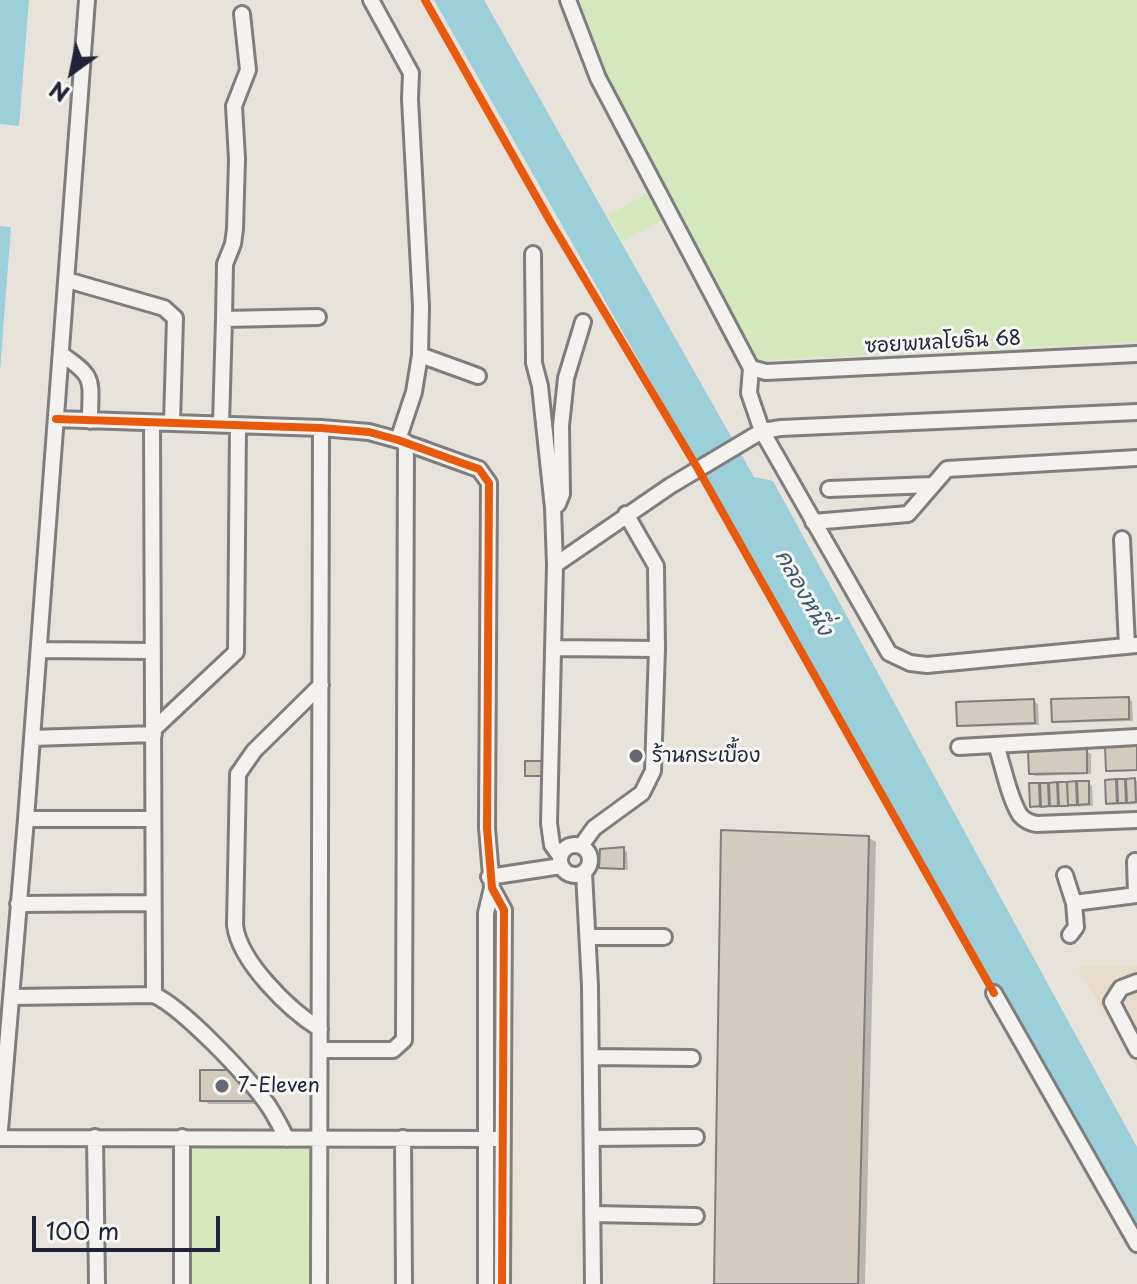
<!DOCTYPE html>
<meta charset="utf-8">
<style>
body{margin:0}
#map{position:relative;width:1137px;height:1284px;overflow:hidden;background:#e8e3da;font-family:"Playpen Sans",sans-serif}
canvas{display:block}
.north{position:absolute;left:32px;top:32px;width:80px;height:80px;-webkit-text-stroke:6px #f6f6f2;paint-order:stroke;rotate:213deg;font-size:22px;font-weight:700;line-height:32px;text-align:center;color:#22223b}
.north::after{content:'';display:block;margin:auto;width:28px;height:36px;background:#22223b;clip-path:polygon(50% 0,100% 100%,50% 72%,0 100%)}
.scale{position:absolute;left:32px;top:1216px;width:188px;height:36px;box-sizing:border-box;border:4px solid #22223b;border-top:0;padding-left:10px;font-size:24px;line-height:28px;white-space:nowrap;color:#22223b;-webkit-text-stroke:6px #f6f6f2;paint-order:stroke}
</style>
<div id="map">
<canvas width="1137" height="1284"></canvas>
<div class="north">N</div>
<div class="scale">100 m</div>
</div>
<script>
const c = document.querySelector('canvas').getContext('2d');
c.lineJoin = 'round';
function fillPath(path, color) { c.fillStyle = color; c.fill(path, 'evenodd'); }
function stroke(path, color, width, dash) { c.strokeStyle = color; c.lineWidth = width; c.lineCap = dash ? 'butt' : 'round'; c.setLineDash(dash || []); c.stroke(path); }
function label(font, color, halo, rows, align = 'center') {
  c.font = font + ' "Playpen Sans","Playpen Sans Thai",sans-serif'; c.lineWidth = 6; c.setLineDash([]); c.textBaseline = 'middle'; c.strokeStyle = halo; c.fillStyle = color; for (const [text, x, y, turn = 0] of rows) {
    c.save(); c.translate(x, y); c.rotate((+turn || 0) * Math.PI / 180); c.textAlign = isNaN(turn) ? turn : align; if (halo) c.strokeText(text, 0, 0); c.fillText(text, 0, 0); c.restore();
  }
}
fillPath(new Path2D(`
 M1137,965V1069L1077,967Z`), '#e8ddcb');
fillPath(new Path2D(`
 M572,0H1137V342L755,361L580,23Z
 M652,191L666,218L622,242L608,215Z
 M319,1141L322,1284H184V1142Z`), '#d5e8bd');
fillPath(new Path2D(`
 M0,0H29L19,126L0,124Z
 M434,0H484L754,477L773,481L1137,1147V1237Z
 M0,226L11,227L0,371Z`), '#9bcfd9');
fillPath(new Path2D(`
 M1128,699L1132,701L1133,721L1058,723L1054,720Z
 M1034,701L1038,704L1039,725L963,727L959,725Z
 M1137,747V771L1113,772L1108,770Z
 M1086,751L1091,754V774L1035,776L1031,773Z
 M1107,781H1137V804L1112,805L1108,802Z
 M1088,783L1092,786L1093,806L1036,808L1032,805L1031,785Z
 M869,838L876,842L865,1284H716Z
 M623,849L627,852L628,870L601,867Z
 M239,1077L260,1104H209L202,1100Z`), '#0003');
const building = new Path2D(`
 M1129,697V719L1052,722L1051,699Z
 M1034,699L1035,723L957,726L956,702Z
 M1137,745V770L1106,771L1105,747Z
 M1087,749V773L1029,774L1028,751Z
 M525,761H543L544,776H525Z
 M1135,778L1136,802L1127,803L1126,779Z
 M1116,779L1117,803L1106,804L1105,780Z
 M1117,779H1125L1126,803H1118Z
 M1076,781L1077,805H1068L1067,782Z
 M1077,781H1089V804L1078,805Z
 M1057,782L1058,806H1050L1049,783Z
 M1058,782H1067L1068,806H1059Z
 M1029,783H1039L1040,806L1030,807Z
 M1040,783H1048L1049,806L1041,807Z
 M721,830L869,836L858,1284H714Z
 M624,847V869L599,868L600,849Z
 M200,1070H232L255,1101H200Z`);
fillPath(building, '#d3cbbe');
stroke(building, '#807d7e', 2);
const minor = new Path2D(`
 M371,0L411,73L410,99L421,306L420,355L414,392L398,440
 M568,0L598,78L751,368L749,393L762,431L889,653L910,663L927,665L1137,645
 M533,254L534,363L540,386L553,508L555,565
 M67,280L164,308L175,318L172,423
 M224,319L225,264L233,244L235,229L237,159L234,106L248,70L242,14
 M61,354C97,378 90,380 90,421
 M420,355L478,376
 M751,368L766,372L1137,354
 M56,419L321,428L369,432L398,440L470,466L479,469L489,483L487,828L492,888L504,910L502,1284
 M152,424L154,995
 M221,424L224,319L318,317
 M829,489L931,485
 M553,508L558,504L562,494L561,426L566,378L583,322
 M813,522L908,514L947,469L1137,458
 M1122,539L1127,646
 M555,648L657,649
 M39,650L153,651
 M154,729L236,652L238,426
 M32,738L154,734
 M996,745C1003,765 1009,798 1020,815C1025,821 1030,823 1037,824L1137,820
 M959,747L1137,737
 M26,819H152
 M560 860a15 15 0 1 1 30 0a15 15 0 1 1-30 0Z
 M581,846L594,828L642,793L653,771L657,649L656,566L626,514
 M560,856L552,845L549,823L555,565L670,486L762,431L781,428L1137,412
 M1135,861L1136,895
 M584,873L590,986L593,1284
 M1065,875L1074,903L1137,895
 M489,877L561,866
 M18,904L152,903
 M1070,935L1076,927L1074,903
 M589,937H664
 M1137,982L1121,988L1112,1002L1137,1050
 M994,993L1137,1244
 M12,997L154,995C183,1008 245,1074 265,1101C274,1113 280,1126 287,1139
 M320,1029C289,1010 239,961 235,925L238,774L254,751L321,685
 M320,1050H393L404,1040L406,442
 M591,1057L692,1058
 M0,1130L26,819L87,0
 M95,1137L97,1284
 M182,1137V1284
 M0,1138L503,1139
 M403,1138L404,1284
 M592,1138L696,1137
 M592,1214L696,1216
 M319,1284L321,428
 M486,1284V913L492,888`);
stroke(minor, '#807d7e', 20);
stroke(minor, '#f3f2ef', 14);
stroke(new Path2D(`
 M425,0L550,221L698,469L994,993
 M56,419L321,428L369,432L398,440L470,466L479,469L489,483L487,828L492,888L504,910L502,1284`), '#e8590c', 8);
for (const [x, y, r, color] of [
 [636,756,8,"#676673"],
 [222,1086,8,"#676673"]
]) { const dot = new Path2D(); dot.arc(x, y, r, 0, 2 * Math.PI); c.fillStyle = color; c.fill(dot); stroke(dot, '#f6f6f2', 3); }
label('20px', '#22223b', '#f6f6f2', [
 ["ซอยพหลโยธิน 68",943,343,-3]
]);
label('20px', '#22223b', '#f6f6f2', [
 ["ร้านกระเบื้อง",652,756],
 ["7-Eleven",238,1086]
], 'left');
label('italic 22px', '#3c546a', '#f6f6f2', [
 ["คลองหนึ่ง",803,593,61]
]);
</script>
